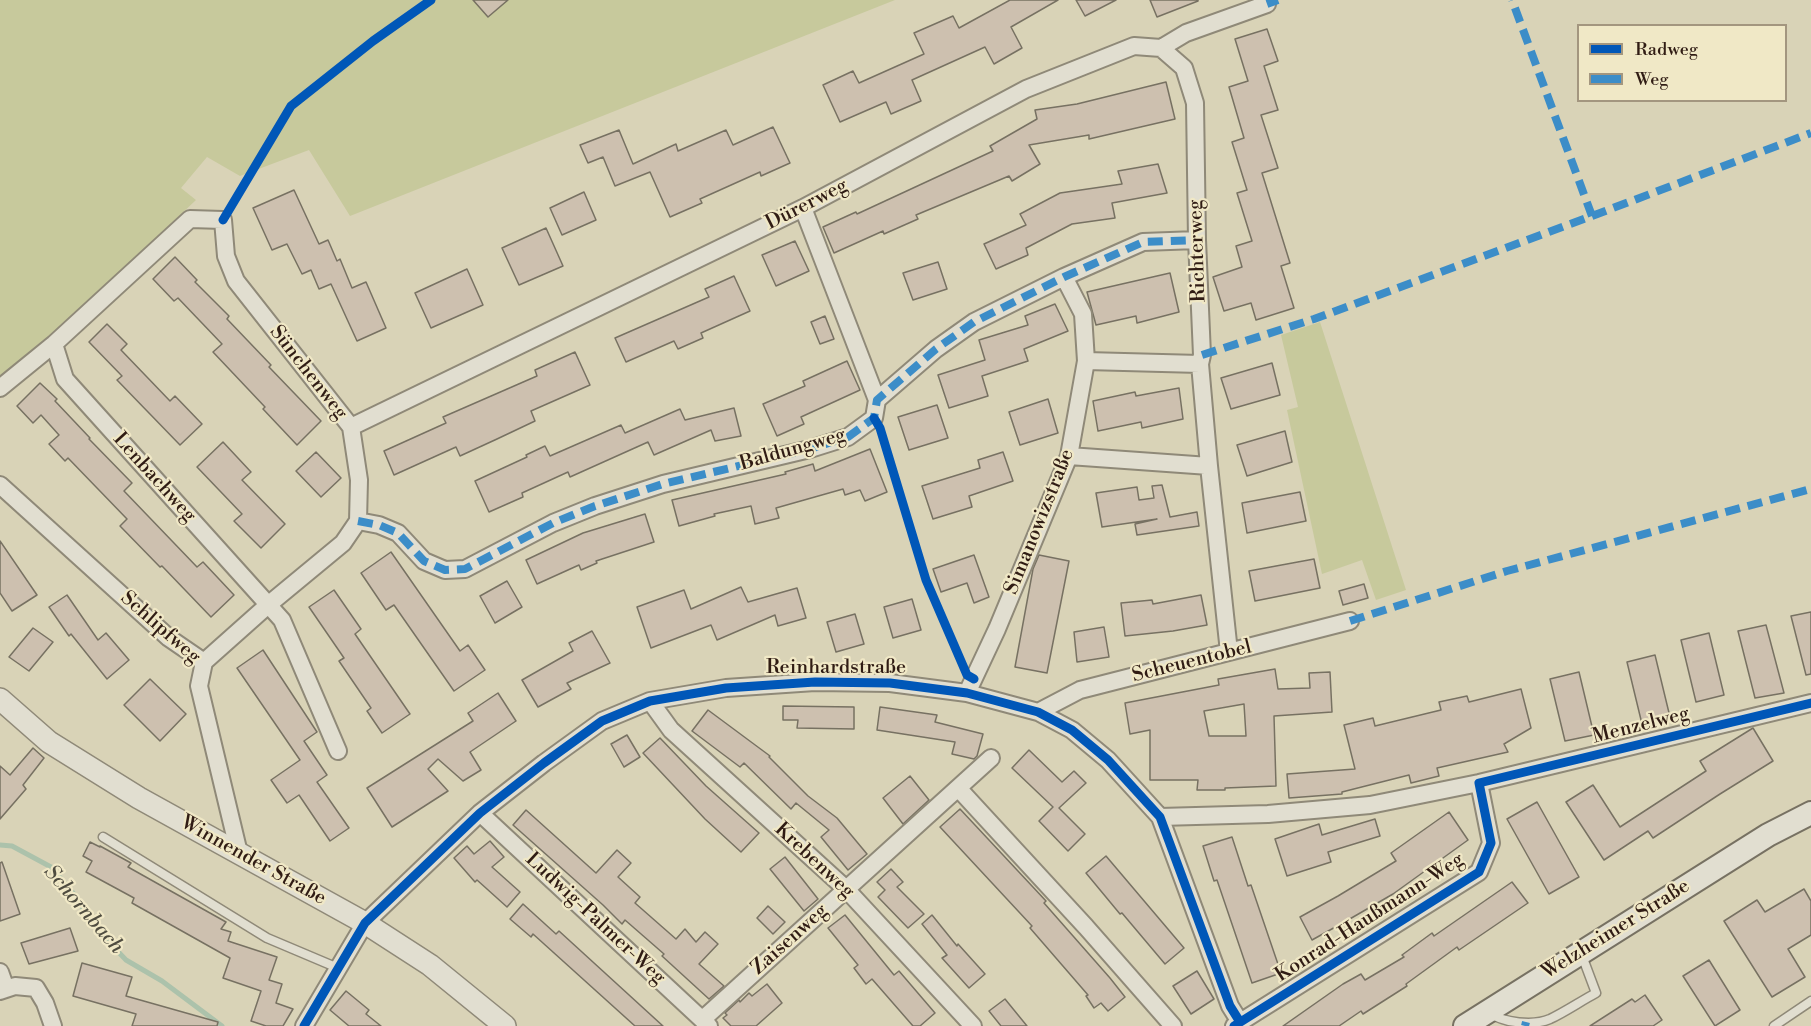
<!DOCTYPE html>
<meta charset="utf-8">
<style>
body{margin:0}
#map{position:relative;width:1811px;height:1026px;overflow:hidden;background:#d9d3b7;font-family:"Libre Bodoni",serif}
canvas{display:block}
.legend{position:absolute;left:1577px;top:24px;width:210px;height:78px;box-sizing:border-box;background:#f0e8c6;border:2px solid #a3967f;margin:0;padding:8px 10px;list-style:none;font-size:18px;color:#301c14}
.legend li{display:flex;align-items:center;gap:12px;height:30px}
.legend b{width:30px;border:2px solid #a3967f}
</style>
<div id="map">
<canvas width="1811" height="1026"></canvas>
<ul class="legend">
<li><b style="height:8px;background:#0057b8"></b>Radweg</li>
<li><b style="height:8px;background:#3c8dc8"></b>Weg</li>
</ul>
</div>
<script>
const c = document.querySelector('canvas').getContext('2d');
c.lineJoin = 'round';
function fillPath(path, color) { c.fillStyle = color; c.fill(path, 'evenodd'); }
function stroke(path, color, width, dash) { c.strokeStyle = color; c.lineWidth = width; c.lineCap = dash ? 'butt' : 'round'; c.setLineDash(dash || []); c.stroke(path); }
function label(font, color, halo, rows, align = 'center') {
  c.font = font + ' "Libre Bodoni",serif'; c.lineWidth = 4.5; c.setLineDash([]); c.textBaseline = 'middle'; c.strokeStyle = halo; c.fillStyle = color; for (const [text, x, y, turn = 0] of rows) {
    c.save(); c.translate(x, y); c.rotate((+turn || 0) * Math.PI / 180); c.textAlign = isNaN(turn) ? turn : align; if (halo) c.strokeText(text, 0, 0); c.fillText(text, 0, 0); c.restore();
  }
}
fillPath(new Path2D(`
 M0,0H895L350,216L309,150L240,176L207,157L181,188L196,200L43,345L0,380Z
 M1320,322L1406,590L1376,600L1362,560L1322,574L1287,410L1298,407L1281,335Z`), '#c7c99c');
stroke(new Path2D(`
 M0,845L12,846L51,867L74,894L93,925L126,960L162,981L222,1026`), '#acc2ab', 5);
const building = new Path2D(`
 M473,0H508L488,17Z
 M1010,0H1058L1011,27L1022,48L994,64L985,47L912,80L921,101L891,114L886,102L840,122L823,85L853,71L859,83L924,54L914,33L953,16L959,28Z
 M1076,0H1116L1085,16Z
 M1150,0H1198V1L1157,17Z
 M1267,29L1278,61L1264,66L1278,110L1261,115L1278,168L1262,173L1290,263L1281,266L1294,308L1256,320L1251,303L1224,311L1213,277L1242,267L1236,246L1252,241L1237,193L1247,190L1232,142L1244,138L1229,87L1248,81L1235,39Z
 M1166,82L1175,119L1089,139V135L1029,145L1040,164L1012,181L1009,176L916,215L918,219L884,234L883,231L834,253L823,227L856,212L857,214L993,151L990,146L1037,119L1035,110L1077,104Z
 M773,127L790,163L761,176L760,172L700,199L702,203L670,217L650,172L615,186L603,157L588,163L580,145L619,130L633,164L676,144L678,151L726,130L733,145Z
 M1158,164L1167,193L1112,203L1115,218L1072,224L1026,248L1028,255L996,269L984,244L1026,225L1020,214L1060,193L1122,184L1118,171Z
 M294,190L319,244L328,240L337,261L340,259L352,288L366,282L386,328L357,341L331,284L319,289L311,270L302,274L287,244L272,250L253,208Z
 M584,192L596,220L562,235L550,208Z
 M546,228L563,266L519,285L502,248Z
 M795,241L809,271L776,286L762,255Z
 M175,257L197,280L195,282L229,316L227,319L271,365L269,367L321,421L297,445L263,409L265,407L213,352L222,344L178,298L174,301L153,279Z
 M938,262L947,289L913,300L903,273Z
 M467,269L483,305L431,328L415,293Z
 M1170,273L1179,312L1137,323L1136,316L1096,325L1087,292Z
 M734,276L750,311L701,333L703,338L678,349L674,341L626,362L615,338L709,297L705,289Z
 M1055,304L1068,331L1024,349L1028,361L982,376L988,396L949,408L938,375L985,360L979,340L1028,325L1025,316Z
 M825,316L834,339L820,344L811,322Z
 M107,324L127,344L121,350L170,401L175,396L202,424L180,445L117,380L122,376L89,342Z
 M575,352L590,385L531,411L535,421L497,439L460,456L456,447L394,475L384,451L446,423L443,417L537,376L535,370Z
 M847,361L860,390L801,417L804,424L777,436L763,404L805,386L803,381Z
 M1272,363L1280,395L1231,409L1221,378Z
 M40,383L57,399L55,401L90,438L89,439L132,483L124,491L197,567L203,562L234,595L211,617L162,566L160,567L120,526L127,519L68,458L65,461L49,444L59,435L41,415L33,423L17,406Z
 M1179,388L1183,419L1142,428L1141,422L1098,431L1093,401L1135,392L1136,396Z
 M1048,399L1058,433L1020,445L1009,412Z
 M937,405L948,438L909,450L898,417Z
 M734,408L741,436L715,441L711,430L654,455L648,442L570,477L568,472L522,493L523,497L489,512L475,481L527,457L526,455L545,446L550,456L621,425L625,433L680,409L685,420Z
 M1285,431L1292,462L1247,476L1237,445Z
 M223,442L251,472L242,480L285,524L261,548L234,521L242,514L197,467Z
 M870,449L887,492L865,501L860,490L845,495L843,489L776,508L779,518L755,524L751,506L714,514L715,516L679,526L672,500L786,474L785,472L813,464L815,471Z
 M316,452L341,478L321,497L296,471Z
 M1003,452L1013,481L969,496L972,507L933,519L922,486L980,468L978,460Z
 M1162,485L1170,517L1197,512L1199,526L1137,535L1135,524L1157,519L1102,527L1096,493L1137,487L1139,500L1154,498L1152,486Z
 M1300,492L1306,521L1247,533L1242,503Z
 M645,514L654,542L596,561L597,563L581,570L579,565L537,584L526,560L583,533Z
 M0,541L37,595L12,611L0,593Z
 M391,552L460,651L468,645L485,670L454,691L394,605L386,610L361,573Z
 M974,555L989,597L974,603L967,583L941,592L933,569Z
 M1039,555L1069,561L1047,673L1015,667L1033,569Z
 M1314,559L1320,588L1255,601L1249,571Z
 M507,581L522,607L495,623L480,596Z
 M1364,584L1368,598L1343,605L1339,591Z
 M741,587L748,602L797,588L806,618L778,626L775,615L717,640L711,625L651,648L637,607L684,590L691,609Z
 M334,590L361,629L355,634L410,714L382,733L367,711L371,708L339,661L344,658L309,607Z
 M67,595L98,640L106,633L129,660L107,679L71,634L69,636L49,607Z
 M1201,595L1207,625L1173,631L1125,636L1121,603L1152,600L1153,604Z
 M912,599L921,630L893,638L884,607Z
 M1811,612V674L1806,675L1791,616Z
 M855,614L864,644L836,652L827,622Z
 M1766,625L1784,693L1755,698L1738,631Z
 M1104,627L1109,657L1077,662L1074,632Z
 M33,628L53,642L29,671L9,657Z
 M592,631L610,663L567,683L571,689L538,707L522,680L573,651L569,643Z
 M1709,633L1724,695L1696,702L1681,640Z
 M263,650L317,732L304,741L327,775L317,782L349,828L330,841L299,795L287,803L271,780L300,760L237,668Z
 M1655,655L1670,717L1642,724L1627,662Z
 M1275,669L1278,689L1310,688L1309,673L1330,672L1332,712L1274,716L1276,786L1225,788V790H1197L1198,780H1150V730L1130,734L1125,703L1219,685L1218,679ZM1244,704L1246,736H1209L1204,711Z
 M1579,672L1594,735L1565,741L1550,679Z
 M150,679L186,714L160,741L124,705Z
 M1521,689L1531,728L1504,744L1508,752L1437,768L1439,776L1411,783L1409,775L1342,792V794L1289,798L1287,774L1355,769L1344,725L1373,718L1375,726L1441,710L1439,702L1467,696L1469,702Z
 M498,693L516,721L470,752L481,770L463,781L438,759L428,769L448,791L392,827L367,788L473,721L468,713Z
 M783,706L854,707V729L797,728L798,720H783Z
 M880,707L937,715L935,722L983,734L977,756L974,759L952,754L955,742L877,730Z
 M708,710L770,756L769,757L808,796L837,818L867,854L848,870L821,837L829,830L796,803L791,809L744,763L740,767L692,731Z
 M1753,728L1773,761L1720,794L1653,838L1648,831L1604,860L1566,802L1593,785L1620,827L1706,771L1700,761Z
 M627,735L640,757L624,767L611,744Z
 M660,738L706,786L759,833L741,852L705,819L643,753Z
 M33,748L44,758L23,785L26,789L0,819V766L10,775Z
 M1029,750L1062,782L1074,771L1086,783L1059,808L1085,834L1068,851L1039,821L1053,807L1012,768Z
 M910,776L929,800L903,824L883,798Z
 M1537,802L1579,877L1549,894L1507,819Z
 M960,809L1046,901L1044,903L1110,978L1125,997L1108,1011L1101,1003L1094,1008L1086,996L1088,995L1030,928L1032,926L940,827Z
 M526,810L596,873L617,850L631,863L618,877L640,897L635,903L676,939L685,929L696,942L705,932L718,944L699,964L724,986L709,999L662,956L664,954L625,920L622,924L603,905L513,825Z
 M1449,812L1468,840L1393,894L1348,920L1312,940L1300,917L1338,896L1396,861L1391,853Z
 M1375,819L1380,836L1328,852L1331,862L1287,876L1275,839L1319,824L1322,835Z
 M1232,837L1248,886L1251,885L1281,973L1252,983L1217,880L1214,881L1203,846Z
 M490,841L504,857L492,867L520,892L507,907L477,880L475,882L454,858L467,846L474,854Z
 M90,842L100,847V846L131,863L128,867L226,922L221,929L231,932L228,941L277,957L269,980L282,984L276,1003L293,1009L283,1026H266L251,1021L261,991L223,978L230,958L132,903L134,898L86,872L92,861L83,856Z
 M1106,856L1184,948L1165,964L1122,913L1120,914L1086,873Z
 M785,857L818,899L804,911L770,869Z
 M2,862L20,914L0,921V863Z
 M891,869L903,882L897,887L924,914L908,928L878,897L885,890L877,882Z
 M1512,882L1528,903L1459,950L1457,947L1406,984L1407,986L1363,1014L1361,1011L1339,1026H1283L1343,984L1361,974L1365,980L1404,957L1402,955L1432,933L1434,936Z
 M1804,889L1811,901V935L1788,949L1805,977L1772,997L1724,921L1757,900L1765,912Z
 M523,904L556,934L559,931L663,1026H635L533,934L531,937L510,919Z
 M768,906L785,922L773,934L757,918Z
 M845,915L894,975L899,971L935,1013L920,1026H913L872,979L866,984L854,968L858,965L828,928Z
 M932,915L957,946L958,944L985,974L969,988L942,958L947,955L922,924Z
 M70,928L78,951L29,964L21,943Z
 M1709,960L1740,1010L1715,1026L1683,976Z
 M82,963L132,977L126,996L218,1022L217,1026H132L136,1014L73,996Z
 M1197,971L1214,999L1191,1014L1173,986Z
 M767,984L782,1003L756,1026H731L723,1018L727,1015L725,1013L739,1000L740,1002L749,993L752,996Z
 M346,991L369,1010L366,1014L381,1026H349L330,1010Z
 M1645,995L1662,1020L1653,1026H1590L1632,999L1635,1002Z
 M1005,999L1027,1026H1001L989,1011Z`);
fillPath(building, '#cdc0af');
stroke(building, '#777162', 1.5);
const service = new Path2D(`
 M103,837L267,938L338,968
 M1490,1013C1503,1023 1534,1026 1550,1019C1565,1012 1581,1001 1596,993L1581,953
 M1774,1026L1811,1001`);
const minor = new Path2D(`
 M1161,48L1184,68L1195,103L1197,240L1202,355L1200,364L1209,466L1229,652
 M803,208L877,400
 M54,344L65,379L282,620L338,751
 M1086,361L1200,364
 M0,388L54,344L190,219L223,220L226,256L236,281L351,427L359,480L358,521L343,543L268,605L204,662
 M351,427L803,208L1026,89L1134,46L1161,48L1186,33L1267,4
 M1069,456L1209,466
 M0,485L169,638L204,662
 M358,521L379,525L398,533L424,561L445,570L465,569L553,523L595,506L663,484L810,449L848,437L874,418L877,400L936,349L974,322L1064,277L1143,242L1197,240
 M204,662L199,686L239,853
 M967,693L997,629L1069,456L1086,361L1083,314L1064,277
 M650,701L671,730L846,889L973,1026
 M1038,712L1080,690L1350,621
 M958,788L1086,927L1173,1026
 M480,813L709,1026
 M1160,817L1268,814L1370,805L1479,783L1811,703
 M0,972L6,989
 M0,991L15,986L36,988L45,1003L53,1026
 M703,1019L991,758
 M304,1026L365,923L480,813L544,763L602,721L650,701L726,688L815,682L890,683L967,693L1038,712L1072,730L1108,760L1160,817L1230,1006L1240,1022
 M1234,1026L1479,872L1491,843L1479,783`);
const tertiary = new Path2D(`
 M0,699L49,742L139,798L365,923L430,965L505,1026`);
const secondary = new Path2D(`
 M1465,1026L1768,835L1811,813`);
stroke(service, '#8f8978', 11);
stroke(minor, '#8f8978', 20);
stroke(tertiary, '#8f8978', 24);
stroke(secondary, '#777162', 26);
stroke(service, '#e1ded0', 8);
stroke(minor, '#e1ded0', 16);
stroke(tertiary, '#e1ded0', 21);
stroke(secondary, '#e1ded0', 22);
stroke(new Path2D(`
 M1267,4L1278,0
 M1592,216L1811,133
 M1202,355L1314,319L1592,216L1512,0
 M358,521L379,525L398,533L424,561L445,570L465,569L553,523L595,506L663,484L810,449L848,437L874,418L877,400L936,349L974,322L1064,277L1143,242L1197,240
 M1350,621L1507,571L1811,489
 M1525,1026L1526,1022`), '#3c8dc8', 8, [15, 8]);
stroke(new Path2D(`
 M223,220L291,106L373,41L431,0
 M874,418L880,428L926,580L967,675L974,679
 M304,1026L365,923L480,813L544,763L602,721L650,701L726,688L815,682L890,683L967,693L1038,712L1072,730L1108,760L1160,817L1230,1006L1240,1022
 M1234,1026L1479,872L1491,843L1479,783L1811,703`), '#0057b8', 9);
label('20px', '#301c14', '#f0e8c6', [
 ["Dürerweg",807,205,-27],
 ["Richterweg",1198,251,-92],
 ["Sünchenweg",308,373,52],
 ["Baldungweg",793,450,-16],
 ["Lenbachweg",154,478,48],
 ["Simanowizstraße",1040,522,-68],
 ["Schlipfweg",160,628,41],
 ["Scheuentobel",1192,662,-14],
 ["Reinhardstraße",836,668],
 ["Menzelweg",1641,726,-14],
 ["Winnender Straße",253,861,29],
 ["Krebenweg",814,861,43],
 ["Konrad-Haußmann-Weg",1370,918,-33],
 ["Ludwig-Palmer-Weg",595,919,43],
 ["Welzheimer Straße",1616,930,-32],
 ["Zaisenweg",790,940,-42]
]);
label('italic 21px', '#4f4c40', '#f0e8c6', [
 ["Schornbach",83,910,49]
]);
</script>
